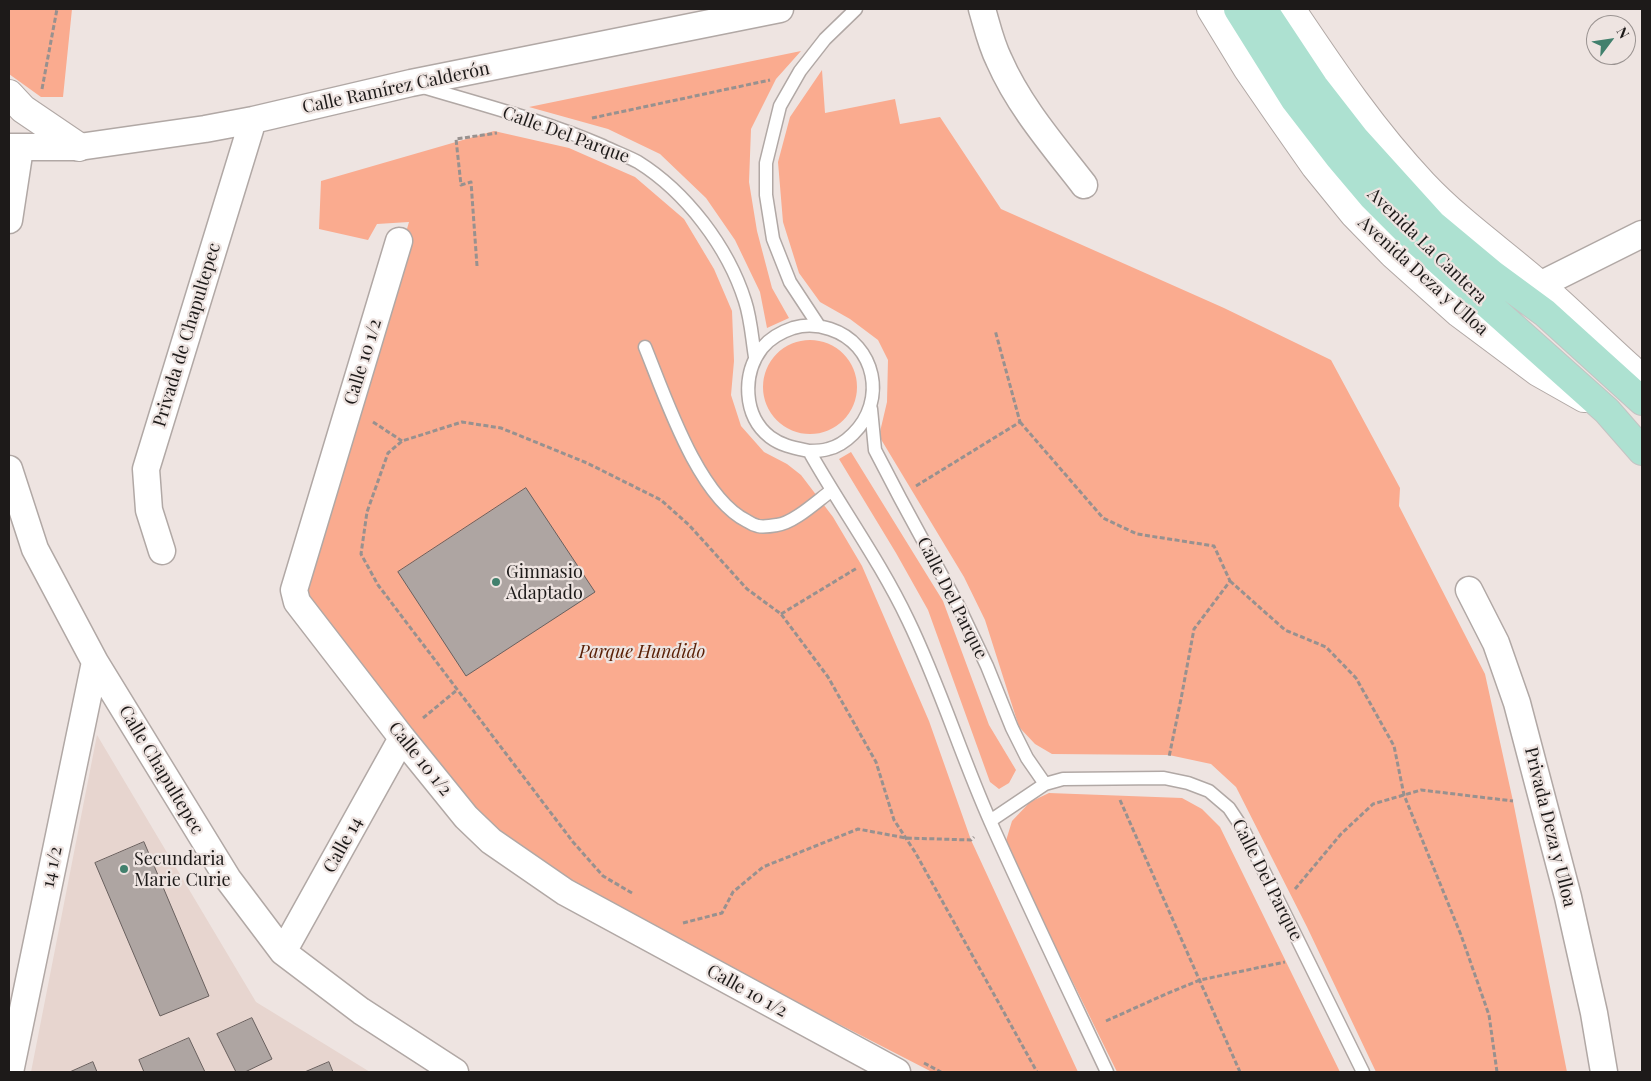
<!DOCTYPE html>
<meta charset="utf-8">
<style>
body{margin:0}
#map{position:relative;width:1651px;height:1081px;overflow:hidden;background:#eee4e1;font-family:"Playfair Display",serif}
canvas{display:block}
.frame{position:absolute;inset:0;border:10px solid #1d1a19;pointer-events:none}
.north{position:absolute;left:1586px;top:15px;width:50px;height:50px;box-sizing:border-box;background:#eee4e1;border:1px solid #9a9391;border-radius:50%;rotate:59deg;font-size:14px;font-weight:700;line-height:20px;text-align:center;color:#1d1a19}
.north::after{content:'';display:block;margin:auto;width:18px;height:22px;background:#41806d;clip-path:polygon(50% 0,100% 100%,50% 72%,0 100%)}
</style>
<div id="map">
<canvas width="1651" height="1081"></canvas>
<div class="frame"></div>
<div class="north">N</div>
</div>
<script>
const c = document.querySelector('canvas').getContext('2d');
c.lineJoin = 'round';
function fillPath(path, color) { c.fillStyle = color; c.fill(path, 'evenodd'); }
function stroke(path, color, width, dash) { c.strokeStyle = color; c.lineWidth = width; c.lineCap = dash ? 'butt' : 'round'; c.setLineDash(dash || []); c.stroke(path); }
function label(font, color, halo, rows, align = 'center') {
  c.font = font + ' "Playfair Display",serif'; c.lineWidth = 4.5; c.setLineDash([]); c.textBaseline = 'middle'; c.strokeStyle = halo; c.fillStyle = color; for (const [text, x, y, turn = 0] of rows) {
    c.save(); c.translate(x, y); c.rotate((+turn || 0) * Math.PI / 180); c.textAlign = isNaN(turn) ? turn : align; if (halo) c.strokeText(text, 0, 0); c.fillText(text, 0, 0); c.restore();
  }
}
fillPath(new Path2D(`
 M97,735L256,1002L370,1072H31Z`), '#e7d5cf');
fillPath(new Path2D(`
 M9,9H72L63,97H41L9,74Z
 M801,51L776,79L751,129L749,182L757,231L772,288L789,318L767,328L760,292L735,240L706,198L660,154L608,129L529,107Z
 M822,70L825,113L895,99L900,124L940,117L1001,209L1224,308L1331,360L1400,488L1399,506L1485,674L1513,801L1567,1072H1376L1307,927L1236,787L1211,764L1169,755L1052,754L1035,744L1019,727L985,620L964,577L879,436L887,402L888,360L878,340L850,319L820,302L799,273L783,222L778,162L790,117Z
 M494,131L569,148L635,177L684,219L714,269L732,311L734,361L731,395L741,426L764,452L787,464L801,475L833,517L862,566L929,721L971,840L1078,1072H932L561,881L488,834L300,596L409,222L377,224L368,240L319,229L321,181Z
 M763 387a47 47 0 1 1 94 0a47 47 0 1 1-94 0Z
 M851,452L943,601L989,725L1016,770L1009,783L999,789L990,782L928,610L896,553L839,459Z
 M1049,793L1182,798L1202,809L1220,827L1340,1072H1117L1005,844L1012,821L1030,802Z`), '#faab8f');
const building = new Path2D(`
 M526,488L595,592L466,676L398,572Z
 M144,842L209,996L160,1016L95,863Z
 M252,1018L272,1059L245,1072H236L217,1034Z
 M189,1038L205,1072H144L139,1060Z
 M93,1062L97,1072H70Z
 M329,1062L333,1072H305Z`);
fillPath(building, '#aea5a2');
stroke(building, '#69605e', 1);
const service = new Path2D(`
 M423,87C483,105 545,121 603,146C615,152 627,156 638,162C686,192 728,247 745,301C751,319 752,339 755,357
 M819,326L790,282L773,239L766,195V163L780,106L800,71L825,39L856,9
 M645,347C665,396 698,497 747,521C750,523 754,525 758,526C763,527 771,526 777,525C794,523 817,501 831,491
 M871,409L875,450L900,498L958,605L987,666L1012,728L1027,758L1045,784
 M809,451C815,451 822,451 828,449C837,447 847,440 853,434C887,401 876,344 830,329C818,325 806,324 793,328C781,332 770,338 762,348C742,374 743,416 770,437C782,446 795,448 809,451C841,508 880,561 908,620C940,686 961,756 991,823C1028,906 1068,989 1107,1072
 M990,821L1045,784L1063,779L1164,778L1188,783L1209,791L1229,808L1243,829L1363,1072`);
const minor = new Path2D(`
 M982,9C987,26 991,44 999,60C1019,106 1053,145 1084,185
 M9,147H79L205,129L253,120L411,83L780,9
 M9,220L20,148
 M399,241L294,590L297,602L402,738L466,817L491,841L565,892L897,1072
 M1540,285L1642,234
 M9,469L35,549L95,662L228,879L283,952L361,1011L455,1072
 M162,551L149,510L146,469L253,120
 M1469,590L1496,643L1517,703L1568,897L1594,1013L1604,1072
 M283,952L402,738
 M10,1072L95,662`);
const tertiary = new Path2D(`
 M1211,9L1247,68L1278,113L1315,166L1354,214L1393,254L1459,313L1538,372L1584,398
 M1291,9C1332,70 1372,130 1423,184C1460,223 1501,251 1541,286C1571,312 1600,341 1630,368L1642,381`);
const secondary = new Path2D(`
 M9,94L23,109L79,147`);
const primary = new Path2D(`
 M1238,9L1295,100L1339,157L1372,196L1418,242L1607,411L1642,451
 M1263,9L1314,86L1356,140L1432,224L1492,274L1545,313L1642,401`);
stroke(service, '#b1a8a5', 15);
stroke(minor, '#b1a8a5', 29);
stroke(tertiary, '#b1a8a5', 30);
stroke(secondary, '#b1a8a5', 30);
stroke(primary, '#c4c3c3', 30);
stroke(new Path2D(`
 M42,89L57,9
 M592,118L770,80
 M477,266L471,182L461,185L456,139L497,133
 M373,422L402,441
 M1020,422L1103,518L1137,534L1214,546L1230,581L1194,629L1181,699L1169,757
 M916,486L1020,422L995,330
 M1230,581L1285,630L1326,647L1356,678L1394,746L1404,795L1461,935L1489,1015L1497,1072
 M781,614L857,568
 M423,718L457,690
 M1120,800L1240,1072
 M1295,889L1341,834L1373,804L1421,790L1513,801
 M632,893L603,876L573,842L378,585L361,554L367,512L388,453L402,441L462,422L501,428L587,463L661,500L689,525L747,589L781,614L828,677L876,762L894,820L915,852L1037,1072
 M683,923L722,913L733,892L763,867L858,829L906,838L971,840L974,837
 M1106,1021L1166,994L1200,980L1285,962
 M924,1063L941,1072`), '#98918f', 3, [5, 2.5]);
stroke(service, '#fff', 12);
stroke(minor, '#fff', 26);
stroke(tertiary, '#fff', 28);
stroke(secondary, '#fff', 28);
stroke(primary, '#ade1d1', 28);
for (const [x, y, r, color] of [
 [496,582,5,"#41806d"],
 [124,869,5,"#41806d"]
]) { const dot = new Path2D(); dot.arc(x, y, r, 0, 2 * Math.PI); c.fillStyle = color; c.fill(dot); stroke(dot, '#eee4e1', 2); }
label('18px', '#1d1a19', '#eee4e1', [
 ["Calle Ramírez Calderón",396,88,-12],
 ["Calle Del Parque",566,135,20],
 ["Avenida La Cantera",1427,246,44],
 ["Avenida Deza y Ulloa",1423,276,42],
 ["Privada de Chapultepec",187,335,-73],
 ["Calle 10 1/2",363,362,-73],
 ["Calle Del Parque",952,598,63],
 ["Calle 10 1/2",420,759,51],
 ["Calle Chapultepec",161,770,59],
 ["Privada Deza y Ulloa",1550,827,76],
 ["Calle 14",343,845,-61],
 ["14 1/2",52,867,-78],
 ["Calle Del Parque",1267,880,63],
 ["Calle 10 1/2",747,991,29]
]);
label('18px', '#1d1a19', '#eee4e1', [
 ["Gimnasio",506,572],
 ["Adaptado",506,593],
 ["Secundaria",134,859],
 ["Marie Curie",134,880]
], 'left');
label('italic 18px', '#592007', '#eee4e1', [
 ["Parque Hundido",642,652]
]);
</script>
